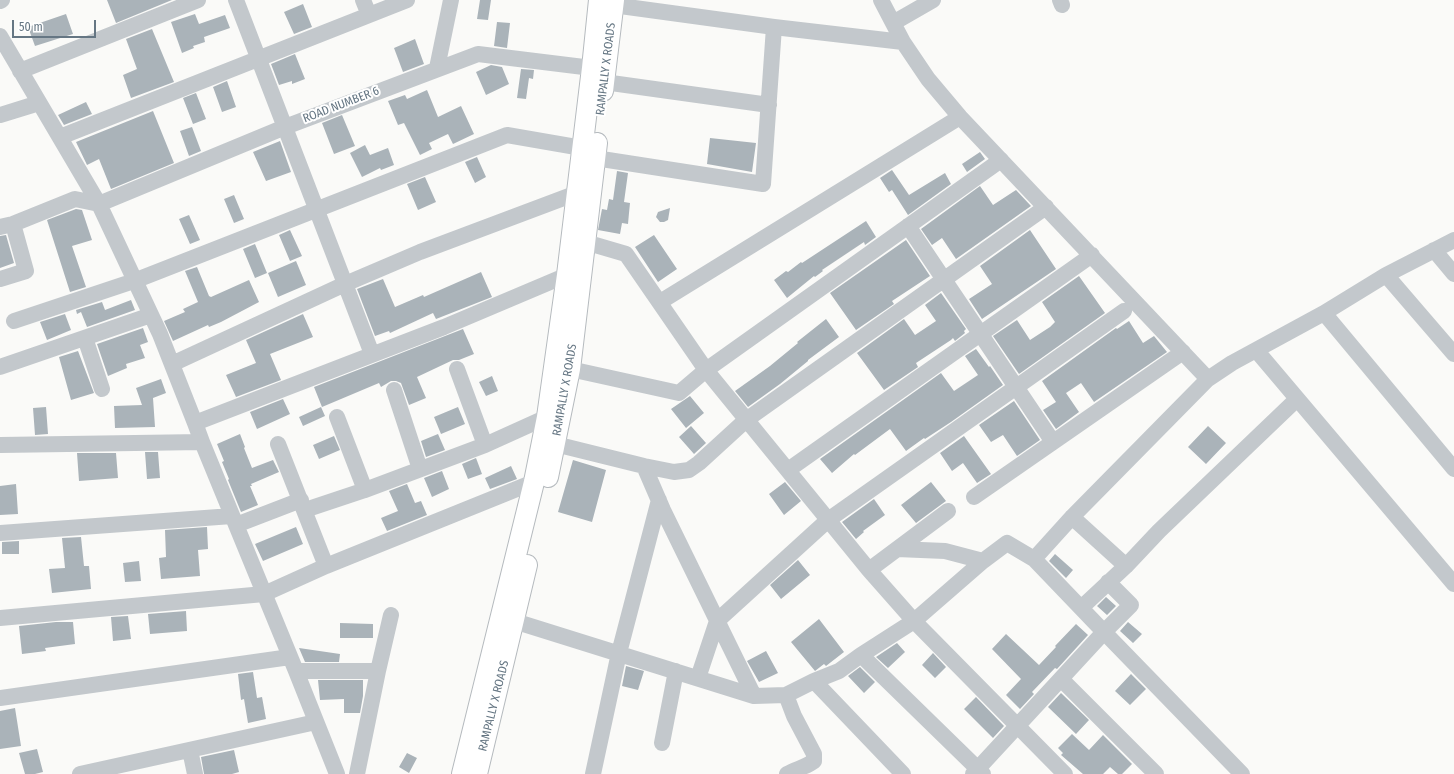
<!DOCTYPE html>
<style>
body{margin:0}
#map{position:relative;width:1454px;height:774px;overflow:hidden;background:#fafaf8;font-family:"Fira Sans Condensed",sans-serif}
canvas{display:block}
.scale{position:absolute;left:12px;top:20px;width:84px;height:18px;box-sizing:border-box;border:2px solid #657683;border-top:0;padding-left:5px;font-size:12px;line-height:14px;white-space:nowrap;color:#657683;-webkit-text-stroke:3px #fff;paint-order:stroke}
</style>
<div id="map">
<canvas width="1454" height="774"></canvas>
<div class="scale">50 m</div>
</div>
<script>
const c = document.querySelector('canvas').getContext('2d');
c.lineJoin = 'round';
function fillPath(path, color) { c.fillStyle = color; c.fill(path, 'evenodd'); }
function stroke(path, color, width, dash) { c.strokeStyle = color; c.lineWidth = width; c.lineCap = dash ? 'butt' : 'round'; c.setLineDash(dash || []); c.stroke(path); }
function label(font, color, halo, rows, align = 'center') {
  c.font = font + ' "Fira Sans Condensed",sans-serif'; c.lineWidth = 4; c.setLineDash([]); c.textBaseline = 'middle'; c.strokeStyle = halo; c.fillStyle = color; for (const [text, x, y, turn = 0] of rows) {
    c.save(); c.translate(x, y); c.rotate((+turn || 0) * Math.PI / 180); c.textAlign = isNaN(turn) ? turn : align; if (halo) c.strokeText(text, 0, 0); c.fillText(text, 0, 0); c.restore();
  }
}
fillPath(new Path2D(`
 M107,0H172L116,23Z
 M480,0H491L488,20L477,19Z
 M303,4L312,27L294,34L284,12Z
 M66,14L73,34L35,46L28,27Z
 M195,14L199,24L225,15L230,28L204,37L205,42L193,46L194,48L182,53L171,22Z
 M497,22L510,23L507,48L494,46Z
 M152,29L174,82L131,98L123,75L137,69L126,39Z
 M415,39L424,64L403,72L394,48Z
 M295,54L305,79L292,84V81L279,85L271,64Z
 M491,65L502,67L509,84L486,95L476,72Z
 M521,69L534,70L533,79L529,78L526,99L517,98Z
 M227,81L236,107L222,112L213,87Z
 M427,90L438,117L461,106L474,134L453,144L448,134L429,143L432,149L420,155L404,123L398,125L388,101L405,95L407,99Z
 M196,93L206,119L193,124L183,98Z
 M86,102L92,114L64,125L58,115Z
 M153,111L174,163L111,189L99,159L87,165L76,142Z
 M342,115L355,146L334,154L322,123Z
 M192,127L201,151L189,156L180,131Z
 M710,138L756,143L752,172L707,164Z
 M280,141L291,172L266,181L253,152Z
 M365,145L370,155L388,148L394,165L381,170L380,168L362,177L350,153Z
 M980,152L985,159L967,172L962,164Z
 M477,157L486,177L475,183L465,162Z
 M892,170L909,195L945,173L951,184L908,215L892,190L889,192L880,178Z
 M617,171L628,173L624,202L630,203L629,213L628,224L622,223L620,234L598,230L602,209L607,210L609,199L613,200Z
 M425,177L436,202L418,210L407,184Z
 M980,186L993,205L1016,190L1031,206L956,259L942,238L932,245L921,229Z
 M234,195L244,219L234,223L224,199Z
 M670,208L668,220L664,222H660L656,217L658,212Z
 M76,209L82,210L92,240L72,246L86,287L70,292L47,220Z
 M189,215L200,240L190,244L179,219Z
 M866,221L876,237L865,245L864,242L822,270L823,271L815,277L814,276L787,298L774,280L786,271L788,272L801,262L802,263Z
 M290,230L302,256L290,261L279,235Z
 M1030,230L1056,269L982,319L969,299L992,284L980,266Z
 M6,235L14,263L0,268V236Z
 M654,235L677,269L658,282L635,247Z
 M906,240L930,276L892,301L894,304L856,330L830,293Z
 M255,244L267,273L255,278L243,249Z
 M296,261L306,285L278,297L268,273Z
 M197,267L209,296L211,297L249,280L259,302L221,322L209,327L208,325L173,341L164,321L185,312L183,309L198,302L185,271Z
 M481,272L492,297L436,319L433,313L390,333L389,331L375,336L357,289L383,279L395,307L423,295L424,297Z
 M1079,276L1105,313L1019,374L993,336L1017,320L1030,340L1050,327L1055,322L1042,302Z
 M941,293L966,329L964,331L965,333L955,341L953,338L951,340L916,363L918,367L884,390L857,353L904,319L915,335L936,321L925,305Z
 M131,300L135,310L87,327L81,312L77,314L76,310L102,302L105,310Z
 M65,314L71,330L47,340L40,322Z
 M303,314L313,337L270,354L281,380L236,397L226,375L256,363L246,340Z
 M826,319L839,337L808,360V361L780,384L748,407L735,391L770,366L798,343L797,342Z
 M1129,321L1143,343L1154,336L1167,352L1094,402L1081,383L1066,393L1079,412L1056,429L1043,410L1056,402L1042,381L1116,328L1117,329Z
 M143,328L148,342L140,345L145,358L126,364L127,368L108,376L97,344Z
 M463,329L474,354L459,360H453L417,377L426,398L409,405L401,383L396,381H391L381,387L379,383L322,407L314,387Z
 M976,349L989,367L990,366L1003,385L951,422L925,439L924,438L906,451L890,429L855,455L854,454L832,473L820,459L941,373L954,391L978,375L965,356Z
 M78,351L94,393L71,400L59,357Z
 M492,376L498,391L486,396L479,382Z
 M161,379L166,393L153,398L155,427L115,428L114,406L142,405L136,388Z
 M690,396L704,413L686,428L671,409Z
 M283,399L290,414L257,429L250,412Z
 M1014,401L1040,440L1017,456L1003,435L991,442L979,425Z
 M46,407L48,434L35,435L33,408Z
 M321,407L325,416L303,426L299,417Z
 M458,407L465,424L441,434L434,417Z
 M691,426L706,443L694,454L679,437Z
 M1208,426L1226,443L1206,464L1188,447Z
 M240,434L245,447L244,448L252,468L273,460L279,472L251,484L252,486H250L258,505L241,512L228,480L229,479L222,462L224,461L217,444Z
 M438,434L445,450L426,457L421,441Z
 M334,436L340,450L319,459L313,445Z
 M964,436L991,474L977,483L963,463L952,471L940,453Z
 M145,452H158L160,478L147,479Z
 M77,453H116L118,478L79,481Z
 M476,458L482,474L468,479L462,464Z
 M573,460L606,470L592,522L558,512Z
 M511,466L517,479L490,489L485,478Z
 M442,471L449,489L432,497L424,478Z
 M785,482L801,501L784,515L769,494Z
 M931,482L946,501L916,523L901,505Z
 M16,484L18,514L0,515V486Z
 M407,484L415,503L421,501L427,515L387,531L381,518L398,511L389,491Z
 M874,499L885,515L863,531L864,532L856,539L842,522Z
 M207,527L208,549L198,550L200,576L161,579L159,558L166,557L165,530Z
 M296,527L303,544L263,561L255,544Z
 M81,537L84,566H89L91,589L52,593L49,569L65,568L62,538Z
 M19,541V554H2V542Z
 M1055,554L1073,570L1066,578L1049,561Z
 M798,560L810,575L781,599L770,585Z
 M139,561L141,581L125,582L123,563Z
 M1106,597L1116,606L1107,615L1097,606Z
 M186,611L187,631L150,634L148,614Z
 M128,616L131,639L113,641L111,617Z
 M819,619L844,652L826,666L824,664L815,671L791,642Z
 M56,622H73L75,644L45,648L46,651L22,654L19,626Z
 M1128,622L1142,634L1133,643L1120,631Z
 M340,623L373,624V638H340Z
 M1076,624L1088,635L1057,669L1055,668L1032,692L1034,694L1020,709L1006,695L1021,679L992,649L1006,634L1039,665L1056,647L1055,646Z
 M897,643L905,652L888,668L876,657Z
 M299,648L340,654L339,662H305Z
 M766,651L778,673L759,682L747,661Z
 M933,653L946,667L935,678L922,665Z
 M626,666L644,671L638,690L622,686Z
 M860,667L875,682L864,693L848,676Z
 M253,672L257,698L262,697L266,719L248,723L244,699L241,700L238,674Z
 M1131,674L1146,689L1130,705L1115,691Z
 M318,680H363V696L360,713H344V699L320,700Z
 M1061,693L1089,720L1076,734L1048,707Z
 M976,697L1004,726L993,738L964,709Z
 M15,708L21,746L0,749V711Z
 M1072,734L1089,750L1103,735L1132,764L1122,774H1118L1110,767L1103,774H1083L1061,755L1063,753L1058,748Z
 M37,749L43,772L35,774H25L19,753Z
 M234,750L239,772L232,774H204L201,757Z
 M407,753L417,758L409,773L399,767Z`), '#aab3b9');
const major = new Path2D(`
 M603,91L614,0
 M548,477L570,369L597,143
 M462,774L534,482L547,417L567,275L592,68L599,0
 M477,774L527,565`);
stroke(major, '#b5babe', 22);
stroke(new Path2D(`
 M236,0L372,354
 M363,0L369,15
 M881,0L893,23
 M933,0L893,23L903,42L928,79L960,117L1208,379
 M1060,0L1062,5
 M0,1L2,0
 M613,5L774,27L903,42
 M0,36L99,204L160,334L195,423L202,442L296,671L337,774
 M437,68L451,0
 M20,71L198,0
 M604,82L769,105
 M0,115L39,103
 M60,137L407,0
 M595,158L763,184L774,27
 M908,226L1053,442
 M0,227L13,224L75,199L99,204L285,127L478,54L592,68
 M585,242L626,254L706,370L869,570L914,621L1065,774
 M1434,250L1454,274
 M1386,275L1454,354
 M0,279L26,271L13,224
 M660,302L960,117
 M1324,313L1454,469
 M14,321L134,281L507,135L582,148
 M85,338L102,389
 M1256,350L1454,584
 M172,364L345,284L420,252L577,193
 M0,367L151,315
 M457,369L485,445
 M570,369L679,393L706,370L1001,160
 M394,390L420,469
 M337,417L365,490
 M195,423L444,327L567,275
 M278,444L326,566
 M555,444L644,466L674,472L689,470L699,463L746,420L1046,207
 M0,445L202,442
 M644,466L663,510L754,696
 M788,470L1092,255
 M974,497L1183,352
 M305,510L365,490L485,445L547,417
 M1072,517L1126,566
 M236,525L301,500
 M0,533L232,516
 M897,549L945,551L983,561
 M869,570L948,511
 M1108,582L1131,605L1104,632L1242,774
 M1081,608L1126,566L1159,531L1297,399
 M0,618L264,594L326,566L534,482
 M514,621L754,696L786,695L814,681L839,671L861,655L914,621L983,561L1007,543L1034,559
 M861,655L983,774
 M296,671H378
 M698,678L717,621L828,520L1124,311
 M1061,679L1156,774
 M814,681L903,774
 M786,695L794,716L814,754V761C806,767 796,769 787,774
 M0,698L290,657
 M662,743L676,671
 M190,750L195,774
 M80,774L316,722
 M357,774L378,671L391,615
 M593,774L619,653L659,500
 M973,774L1104,632L1034,559L1072,517L1208,379L1232,363L1324,313L1386,275L1454,240`), '#c3c8cc', 16);
stroke(major, '#fff', 20);
label('12px', '#657683', '#fff', [
 ["RAMPALLY X ROADS",606,69,-83],
 ["ROAD NUMBER 6",341,105,-21],
 ["RAMPALLY X ROADS",565,390,-80],
 ["RAMPALLY X ROADS",494,706,-76]
]);
</script>
